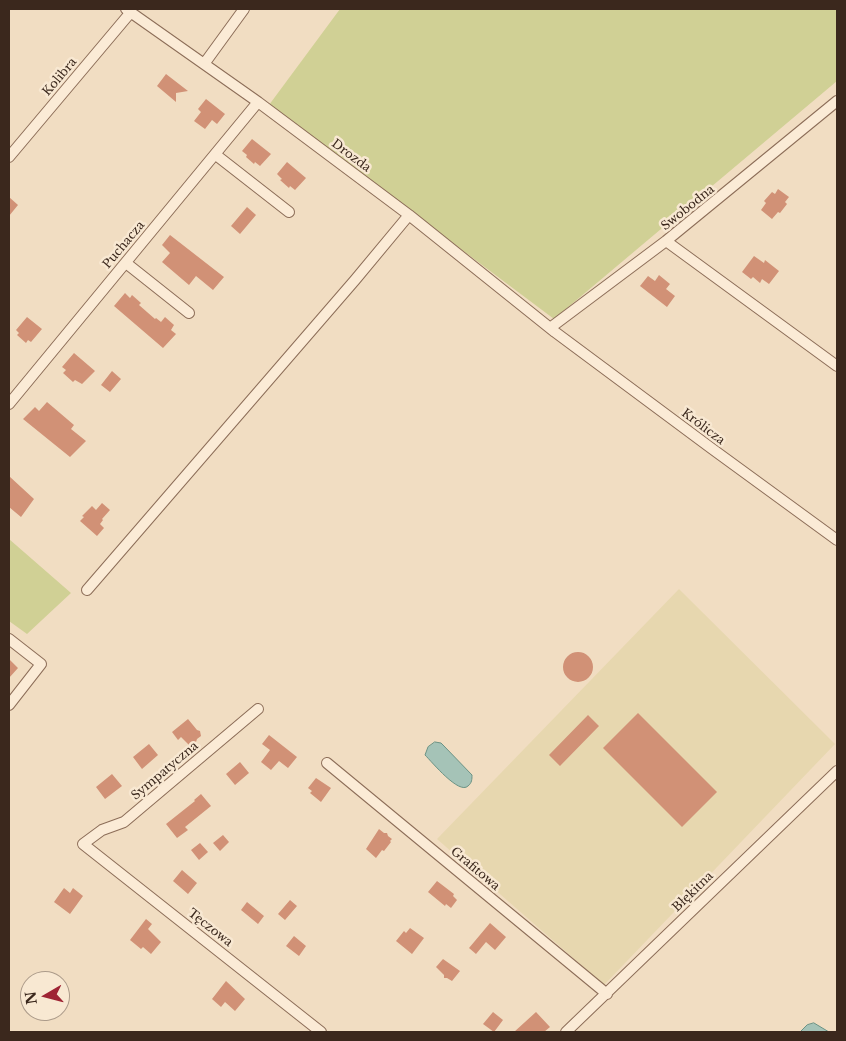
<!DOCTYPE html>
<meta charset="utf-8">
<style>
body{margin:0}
#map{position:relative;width:846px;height:1041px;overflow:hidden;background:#f1ddc2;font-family:"Libre Baskerville",serif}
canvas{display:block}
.frame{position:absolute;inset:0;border:10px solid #3b281d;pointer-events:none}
.north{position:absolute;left:20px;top:971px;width:50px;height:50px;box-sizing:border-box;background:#f8e8d2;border:1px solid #ac9b8a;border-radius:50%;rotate:262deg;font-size:14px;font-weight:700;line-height:20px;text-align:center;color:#3b281d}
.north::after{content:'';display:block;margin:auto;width:18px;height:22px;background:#9f2434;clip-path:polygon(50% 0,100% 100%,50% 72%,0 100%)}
</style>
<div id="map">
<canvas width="846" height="1041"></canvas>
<div class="frame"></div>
<div class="north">N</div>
</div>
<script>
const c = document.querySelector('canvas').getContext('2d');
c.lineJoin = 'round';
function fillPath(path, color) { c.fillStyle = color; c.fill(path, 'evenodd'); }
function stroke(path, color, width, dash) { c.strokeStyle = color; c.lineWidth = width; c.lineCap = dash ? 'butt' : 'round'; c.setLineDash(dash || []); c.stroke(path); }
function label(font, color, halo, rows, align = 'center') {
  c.font = font + ' "Libre Baskerville",serif'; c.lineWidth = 5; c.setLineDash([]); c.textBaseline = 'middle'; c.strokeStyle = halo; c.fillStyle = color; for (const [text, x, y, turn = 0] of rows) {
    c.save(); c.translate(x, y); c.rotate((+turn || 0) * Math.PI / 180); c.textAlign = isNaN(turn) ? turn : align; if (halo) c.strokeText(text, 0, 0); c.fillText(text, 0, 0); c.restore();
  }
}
fillPath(new Path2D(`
 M679,589L835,744L604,985L437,839Z`), '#e7d7af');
fillPath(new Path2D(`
 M340,9H837V81L554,319L269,105Z
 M9,539L71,593L27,634L9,621Z`), '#d0d095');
const water = new Path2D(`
 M435,742L441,743L444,746L472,775C472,779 472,783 468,786C459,795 432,762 425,755L428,747Z
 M814,1023L829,1032H800L807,1025Z`);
fillPath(water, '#a5c3b7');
stroke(water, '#6b9284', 1);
fillPath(new Path2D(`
 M166,74L188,91L176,93V102L157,86Z
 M206,99L225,114L217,124L212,120L205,129L194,121L201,112L198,109Z
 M252,139L271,154L260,166L255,162L254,164L246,157L247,155L242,151Z
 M287,162L306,178L295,190L290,186L289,188L280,180L282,179L277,174Z
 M778,189L789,197L785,202L787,204L780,213L778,212L772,219L761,210L766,203L764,201L772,192L775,194Z
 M9,197L18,205L9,216Z
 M247,207L256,215L240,234L231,226Z
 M170,235L224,277L213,290L196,276L189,285L162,262L170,253L162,245Z
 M754,256L764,263L765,260L779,271L769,284L762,279L760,283L753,277L751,279L742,272Z
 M659,275L670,284L666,289L675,296L667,307L640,286L648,276L655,281Z
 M125,293L130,298L132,295L141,303L139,305L155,319L156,318L161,322L165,317L174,325L171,330L176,334L163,348L114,306Z
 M27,317L42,329L31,342L28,340L26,343L17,335L19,333L16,330Z
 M74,353L95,371L82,384L75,380L73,382L63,373L66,370L62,367Z
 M112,371L121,379L110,392L101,385Z
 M47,402L74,425L71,429L86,441L70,457L23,419L35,407L39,411Z
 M9,476L34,499L21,517L9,507Z
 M102,503L110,510L102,519L103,520L100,524L104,528L97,536L80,521L84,517L82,516L92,506L96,510Z
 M563 667a15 15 0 1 1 30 0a15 15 0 1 1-30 0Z
 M9,659L18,668L9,678Z
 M638,713L717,792L682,827L603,748Z
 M588,715L599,726L560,766L549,755Z
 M188,719L197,730L200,731L201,736L197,739L196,742H193L189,745L181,737L178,740L172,732Z
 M269,735L297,757L288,768L279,761L271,770L261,762L270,750L262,744Z
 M149,744L158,755L142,769L133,757Z
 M240,762L249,773L235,785L226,774Z
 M112,774L122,786L105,799L96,787Z
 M316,778L331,788L321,802L310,793L312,791L308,788Z
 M201,794L211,806L185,827L188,830L177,838L166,824L195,801L194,800Z
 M379,829L384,833H387L388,836L392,839L390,841L391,842L384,851L382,850L376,858L366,849Z
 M223,835L229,842L220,851L213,843Z
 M200,843L208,852L199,860L191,850Z
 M182,870L197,883L188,894L173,881Z
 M437,881L454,894L453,896L457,900L451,908L446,904L445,906L428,892Z
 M64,888L70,893L73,888L83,896L70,914L54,902Z
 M290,900L297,906L285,920L278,914Z
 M247,902L264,916L258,924L241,910Z
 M146,919L152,924L148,929L161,942L151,954L143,947L141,949L130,940Z
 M490,923L506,937L495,950L486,942L476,954L469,948Z
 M410,928L424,938L412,954L396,941L404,931L406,933Z
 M294,936L306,946L299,956L286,946Z
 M443,959L460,971L452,981L447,978H444V975L436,967Z
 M226,981L245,999L235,1011L225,1002L221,1007L212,999Z
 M493,1012L503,1020L494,1032L483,1024Z
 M536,1012L550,1027L544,1032H514Z`), '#d19176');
const street = new Path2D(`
 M126,9L258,102L409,215L555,332L711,448L837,540
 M204,64L244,9
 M216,155L289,212
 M9,157L131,12
 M666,241L837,366
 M126,263L189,313
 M550,328L666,241L837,101
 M9,404L258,102
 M87,590L355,280L409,215
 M9,639L41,664L9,705
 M258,709L124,822L102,830L83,844L321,1032
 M327,763L607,994
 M566,1032L837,771`);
stroke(street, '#8c6d58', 12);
stroke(street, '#fbebd6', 10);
label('12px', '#3b281d', '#f8e8d2', [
 ["Kolibra",60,77,-50],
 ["Drozda",351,156,37],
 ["Swobodna",688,208,-39],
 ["Puchacza",124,245,-50],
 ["Królicza",703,427,37],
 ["Sympatyczna",165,771,-40],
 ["Grafitowa",475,869,40],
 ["Błękitna",693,892,-44],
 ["Tęczowa",210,928,38]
]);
</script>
